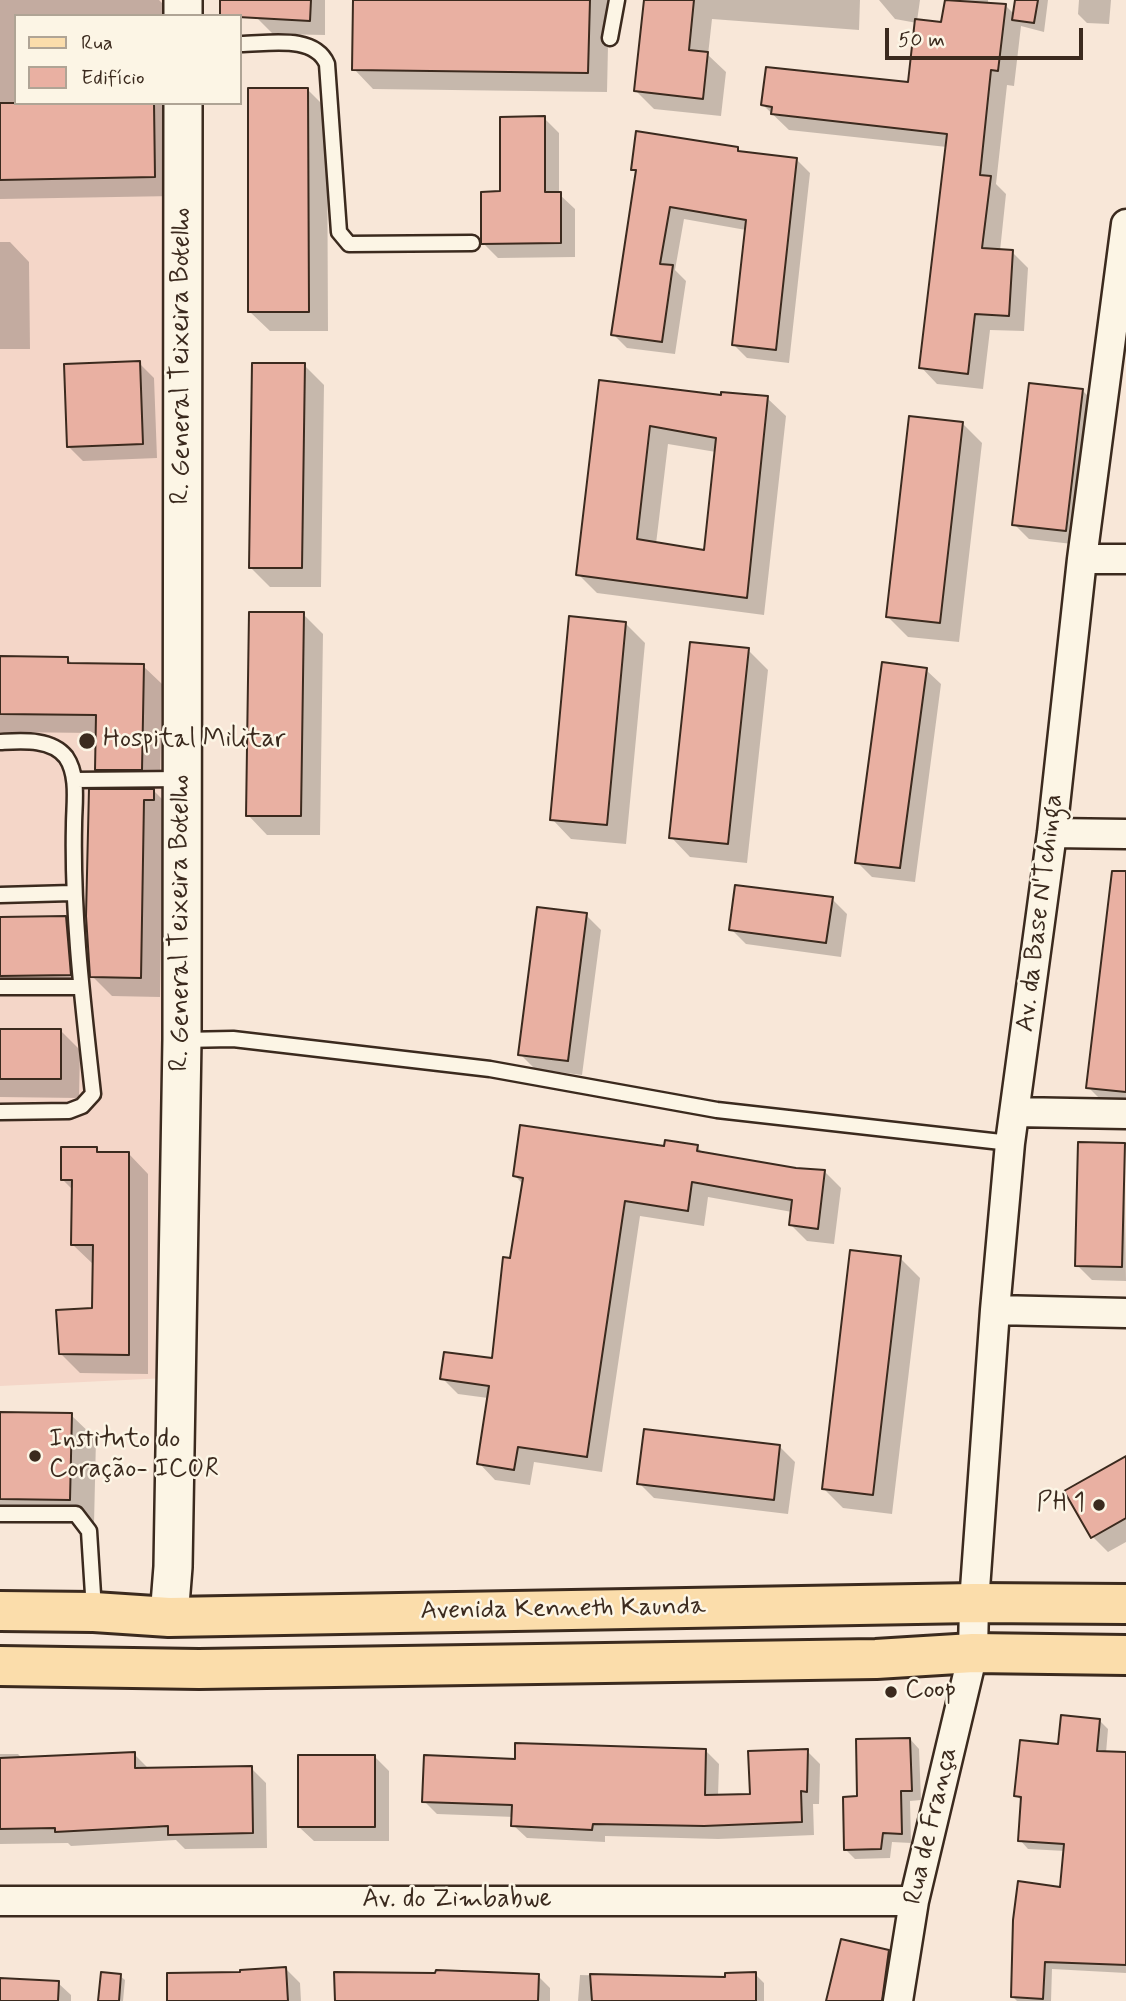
<!DOCTYPE html>
<meta charset="utf-8">
<style>
body{margin:0}
#map{position:relative;width:1126px;height:2001px;overflow:hidden;background:#f8e7d8;font-family:Mynerve,sans-serif}
canvas{display:block}
.legend{position:absolute;left:14px;top:14px;width:228px;height:91px;box-sizing:border-box;background:#fcf5e5;border:2px solid #afa495;margin:0;padding:9px 12px;list-style:none;font-size:21px;color:#3b2a1e}
.legend li{display:flex;align-items:center;gap:14px;height:35px}
.legend b{width:35px;border:2px solid #afa495}
.scale{position:absolute;left:885px;top:28px;width:198px;height:32px;box-sizing:border-box;border:4px solid #3b2a1e;border-top:0;padding-left:9px;font-size:21px;line-height:24px;white-space:nowrap;color:#3b2a1e;-webkit-text-stroke:5px #fcf5e5;paint-order:stroke}
</style>
<div id="map">
<canvas width="1126" height="2001"></canvas>
<ul class="legend">
<li><b style="height:9px;background:#fbddab"></b>Rua</li>
<li><b style="height:19px;background:#e9b0a2"></b>Edifício</li>
</ul>
<div class="scale">50 m</div>
</div>
<script>
const c = document.querySelector('canvas').getContext('2d');
c.lineJoin = 'round';
function fillPath(path, color) { c.fillStyle = color; c.fill(path, 'evenodd'); }
function stroke(path, color, width, dash) { c.strokeStyle = color; c.lineWidth = width; c.lineCap = dash ? 'butt' : 'round'; c.setLineDash(dash || []); c.stroke(path); }
function label(font, color, halo, rows, align = 'center') {
  c.font = font + ' Mynerve,sans-serif'; c.lineWidth = 5; c.setLineDash([]); c.textBaseline = 'middle'; c.strokeStyle = halo; c.fillStyle = color; for (const [text, x, y, turn = 0] of rows) {
    c.save(); c.translate(x, y); c.rotate((+turn || 0) * Math.PI / 180); c.textAlign = isNaN(turn) ? turn : align; if (halo) c.strokeText(text, 0, 0); c.fillText(text, 0, 0); c.restore();
  }
}
fillPath(new Path2D(`
 M0,0H181L180,16H16V103H180L167,1378L0,1386Z`), '#f4d6c8');
fillPath(new Path2D(`
 M0,0H159L162,3V16H16V103H164L173,112L174,196L0,199Z
 M259,0H325V35L273,34L258,19Z
 M355,0H609L607,92L373,89L354,69Z
 M646,0H860L859,30L712,19L708,55L726,72L721,116L654,109L636,91Z
 M879,0H920L917,21L943,24L946,0H988V3L1005,5L1015,15L1017,0H1048L1044,32L1021,26L1014,86L1007,85L996,184L1006,194L1000,251L1012,252L1028,268L1024,331L990,330L983,389L937,384L921,367L947,147L789,130L763,105L909,84L917,23L895,19Z
 M1079,0H1111L1109,24L1087,23L1078,14Z
 M307,89L327,109L328,331H270L250,312Z
 M544,118L559,133V194L575,209V257L498,258L483,243L502,193Z
 M738,149L742,153L797,160L810,173L789,363L747,358L734,345L746,230L684,219L675,270L686,281L675,354L627,348L613,334L637,173L633,169Z
 M0,242H10L29,262L30,349H0Z
 M139,363L154,378L157,458L83,461L68,446Z
 M304,365L324,385L321,587H270L250,567Z
 M601,382L722,397L767,398L786,416L764,615L597,593L578,574ZM668,444L716,452L706,552L656,544Z
 M1082,390L1097,405L1081,545L1029,539L1014,524Z
 M962,423L982,443L959,642L908,637L888,617Z
 M303,614L323,634L320,835H267L248,815Z
 M625,623L645,643L626,844L571,839L552,819Z
 M748,650L768,670L747,863L690,857L671,837Z
 M0,658H67L73,665L143,666L162,684L160,787H150L173,810V819H163L160,997L112,996L92,976L118,791L97,769V733L0,732Z
 M926,670L941,684L915,882L872,877L857,862Z
 M1126,876V1109L1108,1107L1088,1087Z
 M832,899L847,914L841,957L746,944L731,929Z
 M586,915L601,930L582,1075L535,1069L520,1054Z
 M66,918L85,937L89,994L0,995V919Z
 M0,1030L61,1031L80,1050L79,1098L0,1097Z
 M1124,1145L1126,1281L1092,1280L1077,1265Z
 M697,1147L704,1154L825,1172L841,1188L834,1244L807,1241L791,1225L792,1212L708,1197L704,1226L640,1216L602,1472L534,1462L530,1485L495,1480L479,1463L488,1398L458,1394L442,1378L493,1360L524,1185L515,1176L666,1148Z
 M96,1149L102,1154H129L148,1174V1374L80,1373L60,1353L94,1310L93,1264L73,1245V1190L63,1180Z
 M900,1258L920,1278L892,1514L843,1508L824,1489Z
 M0,1414L71,1415L96,1439L94,1524L0,1523Z
 M780,1447L795,1462L788,1514L654,1498L639,1483Z
 M1126,1458V1542L1108,1552L1093,1537L1067,1492Z
 M1099,1720L1108,1729L1106,1753L1126,1754V1973L1052,1969L1051,2001H1017L1013,1997L1061,1889L1065,1851L1028,1849L1020,1840L1023,1802L1016,1795L1059,1746Z
 M910,1739L919,1749L921,1800L910,1801L911,1843L892,1842L890,1858L855,1859L845,1849L859,1798Z
 M706,1751L719,1764L718,1796H751L807,1751L820,1764L819,1804H813L814,1835L718,1839L605,1836V1842L527,1838L513,1825L514,1817L437,1814L424,1801L516,1761Z
 M0,1754H18L23,1759L134,1754L149,1769L251,1768L266,1783L267,1848L185,1849L176,1840L71,1846L68,1843L0,1844Z
 M374,1756L389,1771V1841H314L299,1827Z
 M888,1952L903,1967L898,2001H828Z
 M286,1969L300,1983L301,2001H169L242,1974Z
 M755,1974L764,1983V2001H578L580,1975L726,1979Z
 M120,1976L125,1980L123,2001H100Z
 M538,1976L550,1988V2001H336Z
 M0,1980L58,1983L71,1995V2001H0Z`), '#0003');
const building = new Path2D(`
 M220,0H311L310,21L220,16Z
 M353,0H590L588,73L352,70Z
 M644,0H694L689,50L708,52L703,99L634,91Z
 M945,0L1006,4L998,71L991,70L980,175L991,176L982,248L1013,250L1009,316L975,314L968,374L919,368L947,134L771,114L772,107L761,105L766,67L908,82L915,19L941,22Z
 M1015,0H1038L1034,23L1012,20Z
 M248,88H308L309,312H248Z
 M0,103H154L155,177L0,180Z
 M545,116V192H561V243L481,244V192L500,191V117Z
 M636,131L738,147V151L797,158L776,350L732,345L746,220L670,207L660,264L673,265L662,342L611,335L636,170H631Z
 M140,361L143,444L67,447L64,364Z
 M252,363H305L302,568H249Z
 M599,380L721,395V392L768,396L747,598L576,575ZM650,426L716,438L704,550L637,539Z
 M1029,383L1083,389L1066,531L1012,525Z
 M909,416L963,422L940,623L886,617Z
 M249,612H304L301,816H246Z
 M569,616L626,622L607,825L550,820Z
 M690,642L749,648L728,844L669,838Z
 M0,656L68,657V663L144,664L142,770H95L96,715L0,714Z
 M882,662L927,668L900,868L855,863Z
 M89,789H154V800H144L141,978L90,977L86,916Z
 M1112,871H1126V1092L1086,1088Z
 M735,885L833,897L826,943L729,930Z
 M537,907L587,913L568,1061L518,1055Z
 M66,916L71,975L0,976V917Z
 M0,1029H61V1079H0Z
 M520,1125L664,1146L665,1140L698,1145L697,1151L796,1168L825,1170L818,1229L789,1225L792,1200L692,1182L688,1211L625,1201L587,1457L518,1447L514,1470L477,1464L489,1386L440,1379L444,1352L492,1358L503,1257L510,1258L523,1178L513,1176Z
 M1078,1142L1125,1143L1122,1267L1075,1266Z
 M61,1147H97V1152H129V1355L59,1354L56,1310L92,1308L93,1245H71L72,1180H61Z
 M850,1250L901,1256L873,1495L822,1489Z
 M0,1412L72,1413L70,1500L0,1499Z
 M644,1429L780,1445L774,1500L637,1484Z
 M1126,1456V1518L1091,1538L1064,1491Z
 M1061,1715L1100,1719L1097,1751L1126,1752V1965L1045,1962L1043,1999L1011,1997L1013,1920L1018,1881L1060,1887L1064,1844L1018,1841L1021,1797L1014,1796L1020,1740L1058,1744Z
 M910,1738L912,1791H901L902,1834L883,1833L881,1849L844,1850L843,1797L857,1796L856,1739Z
 M515,1743L706,1749L705,1795L750,1794L748,1751L808,1749L807,1792L801,1791L802,1822L704,1826L593,1824L592,1830L511,1826L512,1805L422,1802L424,1755L515,1759Z
 M135,1752V1768L252,1766L253,1833L168,1835V1826L55,1832V1828L0,1829V1758Z
 M298,1755H375V1827H298Z
 M841,1939L889,1950L882,2001H826Z
 M286,1967L288,2001H167V1973L240,1972V1970Z
 M436,1970L539,1974L538,2001H335L334,1972L435,1973Z
 M101,1972L121,1974L119,2001H98Z
 M756,1972V2001H592L590,1974L725,1977V1973Z
 M0,1978L59,1981L58,2001H0Z`);
fillPath(building, '#e9b0a2');
stroke(building, '#3b2a1e', 2);
const service = new Path2D(`
 M610,38L617,0
 M240,44C268,44 314,34 327,64L339,232L349,244L472,243
 M0,742C21,741 51,738 66,757C79,776 74,804 74,825C72,916 83,1004 93,1094L82,1106L69,1111L0,1112
 M75,780L181,779
 M0,895L72,893
 M0,987H81
 M182,1040L233,1039L490,1069L717,1110L1010,1143
 M0,1514H76L89,1531L94,1610`);
const minor = new Path2D(`
 M1082,559H1126
 M1052,833L1126,834
 M1015,1112L1126,1114
 M995,1310L1126,1313
 M0,1901H914
 M898,2001L914,1901L973,1653L974,1603L995,1310L1010,1143L1052,833L1082,559L1126,224`);
const tertiary = new Path2D(`
 M183,0V16
 M169,1617L173,1567L182,1040L183,103`);
const primary = new Path2D(`
 M0,1611L94,1612L169,1617L974,1603L1126,1604
 M0,1666L199,1669L876,1659L973,1653L1126,1655`);
stroke(service, '#3b2a1e', 19);
stroke(minor, '#3b2a1e', 33);
stroke(tertiary, '#3b2a1e', 42);
stroke(primary, '#3b2a1e', 44);
stroke(service, '#fcf5e5', 14);
stroke(minor, '#fcf5e5', 28);
stroke(tertiary, '#fcf5e5', 37);
stroke(primary, '#fbddab', 38);
for (const [x, y, r, color] of [
 [87,741,9,"#3b2a1e"],
 [35,1456,7,"#3b2a1e"],
 [1099,1505,7,"#3b2a1e"],
 [891,1692,7,"#3b2a1e"]
]) { const dot = new Path2D(); dot.arc(x, y, r, 0, 2 * Math.PI); c.fillStyle = color; c.fill(dot); stroke(dot, '#fcf5e5', 2.5); }
label('26px', '#3b2a1e', '#fcf5e5', [
 ["R. General Teixeira Botelho",183,356,-90],
 ["Av. da Base N'Tchinga",1041,913,-83],
 ["R. General Teixeira Botelho",182,923,-90],
 ["Avenida Kenneth Kaunda",563,1610,-1],
 ["Rua de França",932,1826,-77],
 ["Av. do Zimbabwe",457,1901]
]);
label('26px', '#3b2a1e', '#fcf5e5', [
 ["Hospital Militar",103,741],
 ["Instituto do",49,1441],
 ["Coração- ICOR",49,1471],
 ["PH 1",1085,1505,"right"],
 ["Coop",905,1692]
], 'left');
</script>
